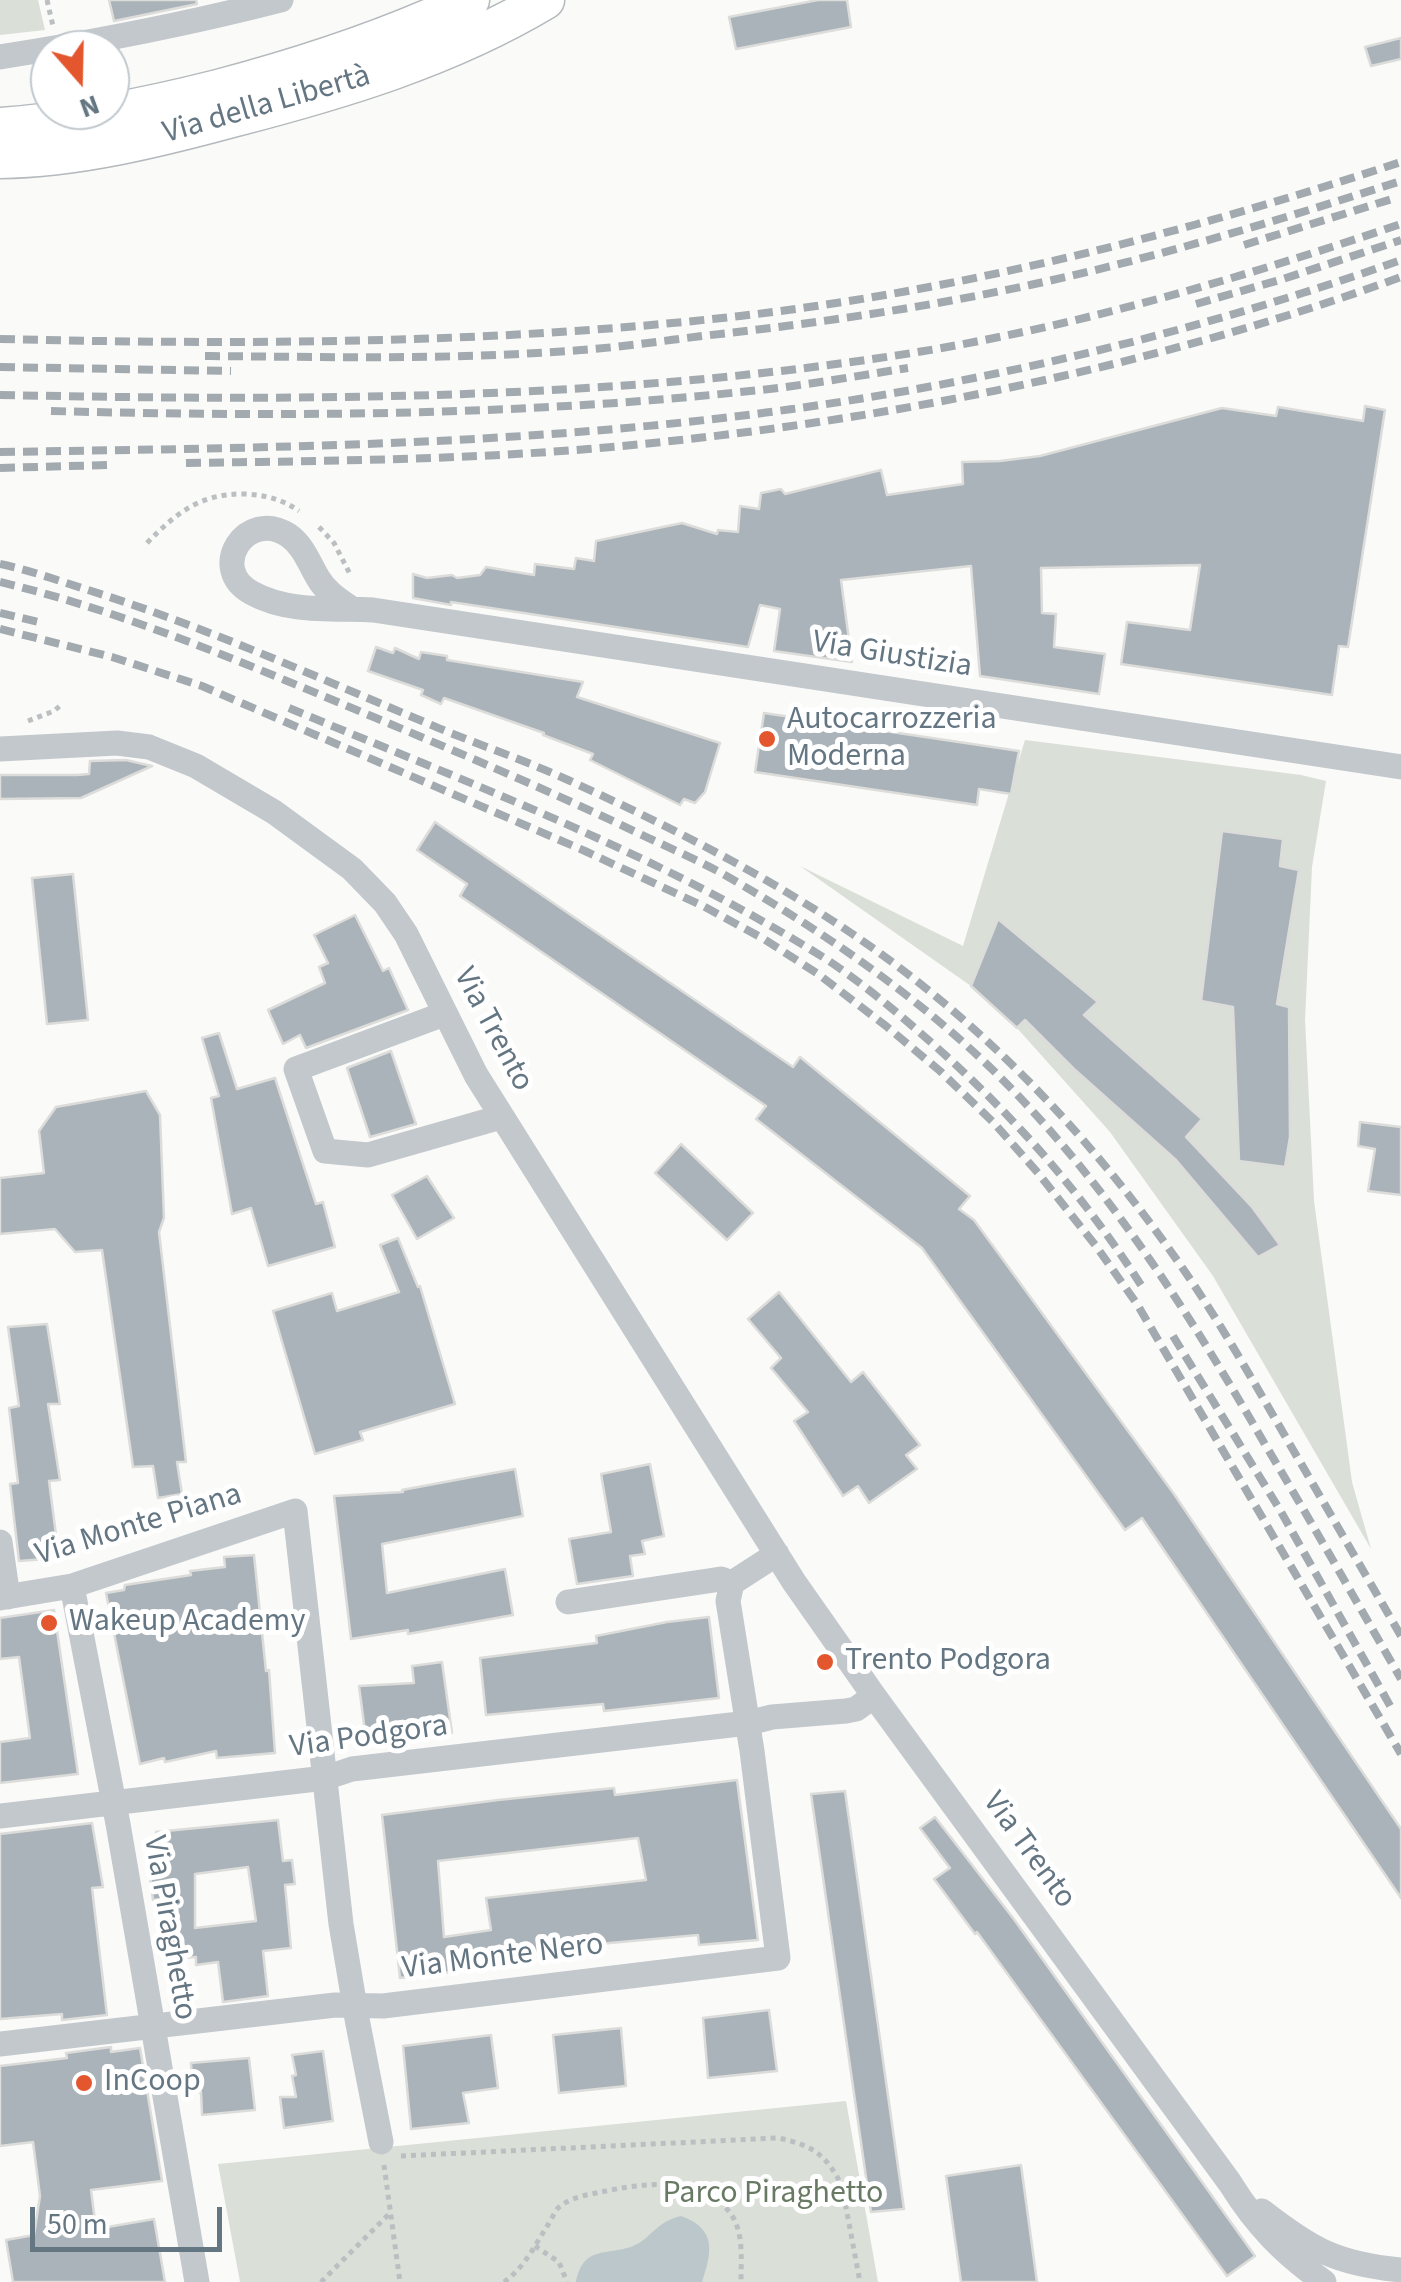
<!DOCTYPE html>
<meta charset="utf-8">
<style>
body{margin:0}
#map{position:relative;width:1401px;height:2282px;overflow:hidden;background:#fafaf8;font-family:"Source Sans 3",sans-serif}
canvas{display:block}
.north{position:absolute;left:30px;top:30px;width:100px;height:100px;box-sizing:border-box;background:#fff;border:2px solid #c1c8cd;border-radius:50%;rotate:160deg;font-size:28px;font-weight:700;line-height:40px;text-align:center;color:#657683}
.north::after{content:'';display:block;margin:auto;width:35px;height:45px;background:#e4572e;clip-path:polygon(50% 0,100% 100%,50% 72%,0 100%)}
.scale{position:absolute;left:30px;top:2207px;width:192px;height:45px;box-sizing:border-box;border:5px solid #657683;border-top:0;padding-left:12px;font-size:30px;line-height:35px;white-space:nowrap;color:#657683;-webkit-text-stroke:8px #fff;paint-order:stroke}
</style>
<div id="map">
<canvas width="1401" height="2282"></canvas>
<div class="north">N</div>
<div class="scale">50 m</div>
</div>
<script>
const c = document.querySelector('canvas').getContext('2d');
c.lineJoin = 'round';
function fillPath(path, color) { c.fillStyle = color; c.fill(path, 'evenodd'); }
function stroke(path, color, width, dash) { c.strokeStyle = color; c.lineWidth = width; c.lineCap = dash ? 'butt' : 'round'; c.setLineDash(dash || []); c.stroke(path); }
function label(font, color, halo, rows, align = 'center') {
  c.font = font + ' "Source Sans 3",sans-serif'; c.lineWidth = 10; c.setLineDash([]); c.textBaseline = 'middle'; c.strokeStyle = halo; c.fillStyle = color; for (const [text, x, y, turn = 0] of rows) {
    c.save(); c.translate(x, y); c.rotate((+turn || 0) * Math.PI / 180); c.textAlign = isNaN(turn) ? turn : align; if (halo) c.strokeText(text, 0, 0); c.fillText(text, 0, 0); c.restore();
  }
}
fillPath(new Path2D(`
 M0,0H38L45,30L0,35Z
 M1025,740L1301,775L1326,781L1312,867L1305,1020L1314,1201L1352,1482L1371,1549L1213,1276L1110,1132L1017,1028L971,986L800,866L963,946Z
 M846,2101L878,2282H240L218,2164Z`), '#dadfd7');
fillPath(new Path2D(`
 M681,2216C717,2229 712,2252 702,2282H576C583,2245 607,2256 633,2246C651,2239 655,2222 681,2216Z`), '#bbc7cb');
const building = new Path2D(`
 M109,0H196L197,4L114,21Z
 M818,0H847L851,27L736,49L729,17Z
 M1401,38V59L1371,66L1365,47Z
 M1365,406L1385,410L1348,647L1339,646L1332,695L1121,664L1127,622L1190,630L1200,565L1041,568L1042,613L1056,614L1054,647L1105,654L1099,694L980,676L971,566L841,580L852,662L774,651L780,609L760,605L748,647L451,602V605L413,598V574L427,578L452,575L457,578L480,575L486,567L534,575L535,564L574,569L576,558L594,561L596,541L682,523L717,534L718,530L738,532L740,506L759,509L761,493L781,489L785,494L881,470L887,495L963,484L962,462L1000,461L1040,456L1222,408L1276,416L1278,407L1363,421Z
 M376,647L393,653L395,648L419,659L421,652L447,656V660L583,682L577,697L720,743L705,792L695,803L684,799L680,805L590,760L593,754L543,735L544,733L444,698L441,704L421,695L423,690L368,671Z
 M764,713L1019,751L1011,794L979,789L977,805L755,772Z
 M126,760L152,766L81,798L0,799V775H77L89,774L90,761Z
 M435,822L793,1067L800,1057L970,1196L959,1209L974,1220L1174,1494L1401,1829V1898L1142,1518L1125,1530L922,1248L756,1119L766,1106L460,896L467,884L417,850Z
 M1222,831L1283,839L1280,866L1299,870L1277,1004L1289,1007L1290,1137L1285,1167L1239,1161L1233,1007L1201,1001Z
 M73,874L88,1020L47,1024L32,878Z
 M355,915L383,971L389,968L408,1010L306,1048L300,1035L283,1044L268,1010L325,983L319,967L328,963L314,935Z
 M998,919L1098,1002L1084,1015L1202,1119L1186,1137L1252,1207L1280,1245L1258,1257L1176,1160L1074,1069L1025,1020L1017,1028L971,986Z
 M219,1033L237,1089L275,1078L316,1204L323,1202L335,1247L268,1266L251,1208L232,1214L211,1098L219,1096L202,1038Z
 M391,1051L416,1124L370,1137L347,1068Z
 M146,1091L160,1115L164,1218L159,1232L186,1462H177L182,1494L158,1498L153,1466L133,1467L102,1250L75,1252L55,1229L0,1234V1178L44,1173L39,1131L56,1107Z
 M1360,1122L1401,1127V1195L1368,1191L1375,1149L1358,1146Z
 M681,1144L753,1213L727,1240L655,1173Z
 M427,1176L454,1218L417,1239L392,1195Z
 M398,1238L418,1287L420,1286L455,1404L360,1432L363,1440L315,1454L273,1311L332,1293L337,1311L399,1292L380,1245Z
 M779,1292L851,1382L863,1372L920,1445L906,1455L917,1469L869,1503L858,1486L843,1496L794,1421L808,1412L771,1368L781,1358L748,1319Z
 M47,1324L60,1404H48L60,1480L49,1481L59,1558L19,1561L10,1484L18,1483L9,1408L19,1406L8,1327Z
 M650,1464L664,1536L642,1541L645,1554L630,1556L633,1576L577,1584L569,1539L611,1532L601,1474Z
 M515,1469L523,1516L382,1544L387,1593L505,1569L513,1615L408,1634V1630L351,1639L334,1496L403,1492L402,1490Z
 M254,1555L266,1671L269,1670L275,1753L217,1758L216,1751L165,1762L164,1758L140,1764L106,1593L124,1590L125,1585L191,1575L190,1571L225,1567L224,1557Z
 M54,1610L78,1774L0,1783V1742L30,1738L19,1657L0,1659V1618Z
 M709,1617L719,1698L604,1711L603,1704L486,1715L480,1658L597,1643L596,1636L667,1622Z
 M442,1662L452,1733L366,1739L359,1686L414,1683L412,1666Z
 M737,1780L758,1940L699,1945L698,1935L577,1946L466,1960L467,1970L400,1978L382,1815L498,1800L614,1788L615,1795ZM638,1838L646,1880L486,1898L491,1930L444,1937L438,1861Z
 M845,1791L904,2209L871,2212L811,1794Z
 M935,1817L1013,1918L1255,2256L1227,2276L977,1932L975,1934L934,1879L950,1868L920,1828Z
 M278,1820L283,1861L292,1860L295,1884L285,1885L291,1948L263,1951L268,1996L223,2002L218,1962L196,1965V1957L170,1959L162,1899L153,1900L150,1876L161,1874L156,1832ZM248,1867L256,1921L195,1928V1874Z
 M92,1823L103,1887L92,1888L107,2015L62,2020V2014L0,2019V1834Z
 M769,2010L777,2071L708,2078L703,2018Z
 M621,2028L626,2086L559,2093L553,2035Z
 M491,2035L498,2088L463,2093L469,2123L411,2129L403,2046Z
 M111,2047V2052L140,2048L162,2181L91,2190L96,2229L154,2219L165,2282H13L6,2240L34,2235L40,2196L33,2142L0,2146V2066L67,2058L66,2053Z
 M323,2051L333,2121L284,2128L280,2097H296L292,2076L296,2075L292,2055Z
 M249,2058L255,2110L202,2115L201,2092L193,2093L191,2063Z
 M1021,2165L1037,2282H961L946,2176Z`);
fillPath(building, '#aab3b9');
stroke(building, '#dcdcda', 2.5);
const highway = new Path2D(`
 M0,127C74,122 147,107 218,89C305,66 388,39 470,0
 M0,159C77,158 158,138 232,118C340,90 448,58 545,0`);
stroke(highway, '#b4b9bd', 41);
stroke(new Path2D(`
 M47,0L53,26
 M319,527L334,543L351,576
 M147,543C176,513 201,493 245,494C265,495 282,499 299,511
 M28,721L54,711L62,704
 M401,2156L778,2138C812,2145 826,2154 842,2186L860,2282
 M384,2165L400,2282
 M535,2246L559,2262L567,2282
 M321,2282L391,2212
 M504,2282C523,2269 534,2247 546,2228C550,2222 554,2213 558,2208C570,2197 587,2195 601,2192C643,2183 702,2175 731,2214C744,2233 741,2260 741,2282`), '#bbbfc2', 5, [5, 5]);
stroke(new Path2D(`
 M0,57C95,42 188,24 281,0
 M352,609C339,600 326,592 318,578C309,563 303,545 288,535C246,508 207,569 252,593C288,613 333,608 373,610L1401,767
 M0,749L117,743L149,747L196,766L274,812L352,869L385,903L406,934L476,1075L794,1582L874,1696L1230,2183C1256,2225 1283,2253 1324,2282
 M444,1014L296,1069L325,1151L368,1155L501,1117
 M0,1542L8,1597
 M732,1583L777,1554
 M72,1586L118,1824L197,2282
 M0,1598L72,1586L295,1511L341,1924L357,2019L381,2142
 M568,1602L721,1579L732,1583
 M0,1816L325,1778L352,1769L748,1723L772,1717L846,1711L856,1709L874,1696
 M0,2044L335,2005L383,2006L778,1958L752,1751L728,1601L732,1583
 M1262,2211C1312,2250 1337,2264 1401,2270`), '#c3c8cc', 25);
stroke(highway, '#fff', 38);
stroke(new Path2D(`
 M1244,245L1392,199
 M1196,304L1283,279L1401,240
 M0,339C246,345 495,344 740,316C965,290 1186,233 1401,162
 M205,356C331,357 457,360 582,350C622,347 662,341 702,336C812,324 922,308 1030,285C1156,258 1279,220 1401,181
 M0,367L231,371
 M0,395C305,401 610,401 912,353C1079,326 1241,278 1401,224
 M51,411C284,417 518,416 750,391C803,386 856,376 908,368
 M0,452C252,448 505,446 755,414C975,386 1192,334 1401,260
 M186,463C320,461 454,460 588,449C861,426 1143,371 1401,277
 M0,468L107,465
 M0,564C30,570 59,581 88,590C203,626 312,675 422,721C470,742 520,758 568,780C665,824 762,873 851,933C986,1024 1099,1145 1190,1279C1223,1328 1252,1379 1281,1429C1321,1498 1361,1567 1401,1636
 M0,582C130,613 253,667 376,718C464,755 553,792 640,834C667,847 696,859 723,874C833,937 940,1011 1026,1104C1122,1207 1196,1325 1266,1446C1312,1523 1356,1601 1401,1679
 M0,613L39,622
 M0,629L112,657L202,686L585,851L703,906L764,939L818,974L886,1026L940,1071L993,1122L1038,1173L1096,1246L1137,1304L1401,1754
 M289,708C471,784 659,854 826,959C864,984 899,1014 933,1044C1015,1117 1082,1193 1141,1285
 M1173,1336L1280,1510L1393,1711`), '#a2aab0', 8, [15, 8]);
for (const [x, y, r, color] of [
 [767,739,10,"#e4572e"],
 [49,1623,10,"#e4572e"],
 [825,1662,10,"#e4572e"],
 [84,2083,10,"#e4572e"]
]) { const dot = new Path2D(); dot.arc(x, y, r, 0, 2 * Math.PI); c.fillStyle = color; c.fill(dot); stroke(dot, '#fff', 4); }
label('32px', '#657683', '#fff', [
 ["Via della Libertà",267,106,-16],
 ["Via Giustizia",892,656,9],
 ["Via Trento",492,1030,62],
 ["Via Monte Piana",139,1526,-17],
 ["Via Podgora",369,1738,-8],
 ["Via Trento",1028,1851,54],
 ["Via Piraghetto",168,1928,80],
 ["Via Monte Nero",503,1958,-7]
]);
label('32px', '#657683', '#fff', [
 ["Autocarrozzeria",787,721],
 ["Moderna",787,758],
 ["Wakeup Academy",69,1623],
 ["Trento Podgora",845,1662],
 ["InCoop",104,2083]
], 'left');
label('32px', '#687a64', '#fff', [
 ["Parco Piraghetto",773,2195]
]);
</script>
